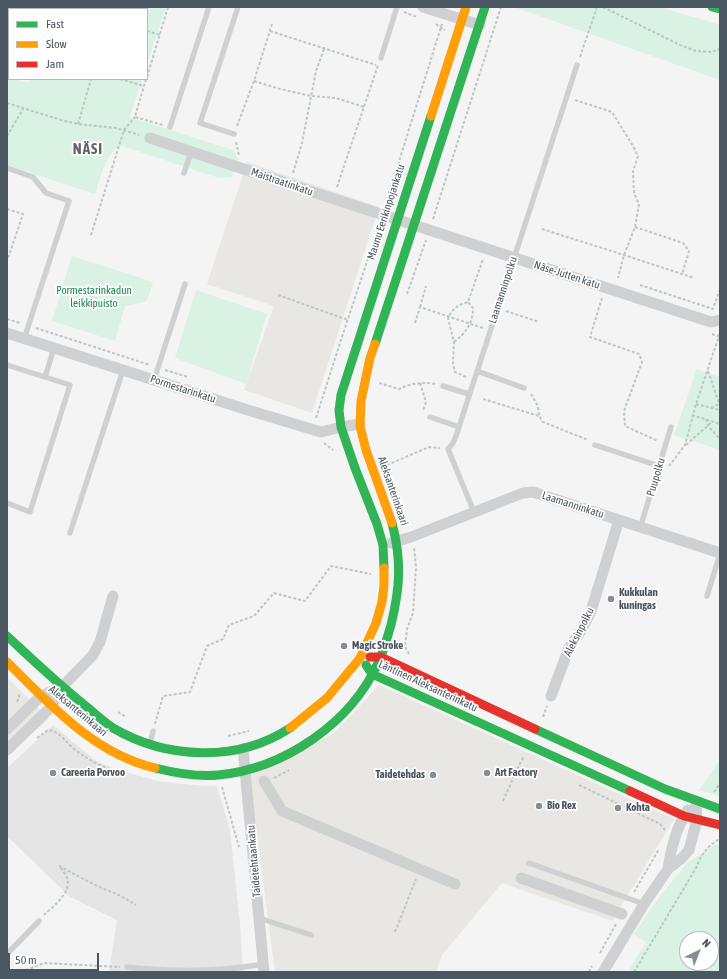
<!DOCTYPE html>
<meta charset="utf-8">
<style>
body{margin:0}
#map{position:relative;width:727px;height:979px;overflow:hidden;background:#f4f4f4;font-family:"Asap Condensed",sans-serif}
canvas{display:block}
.frame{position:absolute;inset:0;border:8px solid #4a5661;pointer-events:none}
.legend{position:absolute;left:8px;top:8px;width:140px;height:72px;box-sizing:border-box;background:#fff;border:1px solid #b7bbc0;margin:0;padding:5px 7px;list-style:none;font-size:12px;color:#4a5661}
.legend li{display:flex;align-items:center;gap:8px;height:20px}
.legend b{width:20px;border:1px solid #b7bbc0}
.north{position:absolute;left:679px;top:931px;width:40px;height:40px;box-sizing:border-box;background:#fff;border:1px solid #b7bbc0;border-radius:50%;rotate:43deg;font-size:11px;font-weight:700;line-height:16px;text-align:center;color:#4a5661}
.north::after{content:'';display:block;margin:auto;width:14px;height:18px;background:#868d94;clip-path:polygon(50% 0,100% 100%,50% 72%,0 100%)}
.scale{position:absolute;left:8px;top:953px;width:91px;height:18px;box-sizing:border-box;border:2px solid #4a5661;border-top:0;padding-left:5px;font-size:12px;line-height:14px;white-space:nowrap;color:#4a5661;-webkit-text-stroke:3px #fff;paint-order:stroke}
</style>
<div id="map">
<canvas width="727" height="979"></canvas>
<div class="frame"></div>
<ul class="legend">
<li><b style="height:5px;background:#30b455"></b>Fast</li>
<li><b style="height:5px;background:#ff9f0a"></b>Slow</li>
<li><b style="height:5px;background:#e5322d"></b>Jam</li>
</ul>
<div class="north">N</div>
<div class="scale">50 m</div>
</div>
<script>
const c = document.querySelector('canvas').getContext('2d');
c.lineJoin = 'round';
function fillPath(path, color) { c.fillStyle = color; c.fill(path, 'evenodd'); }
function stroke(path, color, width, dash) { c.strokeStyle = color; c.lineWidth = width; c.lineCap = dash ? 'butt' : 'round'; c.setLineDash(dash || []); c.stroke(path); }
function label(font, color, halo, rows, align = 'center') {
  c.font = font + ' "Asap Condensed",sans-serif'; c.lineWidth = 3.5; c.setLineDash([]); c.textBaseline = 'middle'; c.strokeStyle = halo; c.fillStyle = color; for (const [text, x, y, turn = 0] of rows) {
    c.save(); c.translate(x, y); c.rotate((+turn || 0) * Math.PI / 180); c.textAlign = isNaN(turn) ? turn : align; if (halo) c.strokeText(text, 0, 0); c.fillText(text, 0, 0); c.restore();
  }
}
fillPath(new Path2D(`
 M247,162L379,207L312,413L244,390L274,306L207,284Z
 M7,677L49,719L7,754Z
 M379,685L674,819L612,921L502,883L442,955L436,972H275L249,774L331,735L357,709Z`), '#e8e7e3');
fillPath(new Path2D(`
 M53,725L80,748L98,762L113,768L157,781L203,786H217L230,830L240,924L243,972H109L117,920L69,896L7,836V768Z`), '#e6e5e6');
fillPath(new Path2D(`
 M54,7H166L147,64V9H53Z
 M514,7H660L720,25V80Z
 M7,76L9,77V79H15L29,83L30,79H142L130,117L233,150L238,158L232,177L219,178L122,146C106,150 100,180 95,194L7,165Z
 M72,256L153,282L147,301L125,306L115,341L52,321Z
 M196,290L267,314L246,384L175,358Z
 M697,369L720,377V450L674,435Z
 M720,760V796L699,790Z
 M720,844V972H628L646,942L634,934L654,904L687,863L715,845ZM687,939H711V963H687Z`), '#d9f2e3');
stroke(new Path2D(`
 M603,7L680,45L696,51L711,52L720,49
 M50,9V7
 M112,9L113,7
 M404,12L417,17
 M436,24L441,28L445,30
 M147,31L160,35
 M270,31L376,65
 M580,57L597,7
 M147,77L168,7
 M120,79L144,86
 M146,79L135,117L163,125
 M254,81L280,89L311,96L336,98L364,107
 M575,100L612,112L633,146L638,156L633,171L634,193L639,204L635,227L624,255L618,278
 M7,103L61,120L78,124L116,128L139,135
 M78,124L91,79
 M237,126L254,81L272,24
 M7,136L23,109
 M236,142L239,155
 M293,173L302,143L316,71L324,49
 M337,187L378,65
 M386,203L442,24
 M7,209L23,214L7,261
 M433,219L501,7
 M635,227L683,243L689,251L682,275
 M542,229L624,255L694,278
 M91,235L124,130L135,117
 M640,285L713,309L720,289
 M407,294L426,240
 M278,295L348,320
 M602,298L590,337L639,354L642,362L624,411L625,426L658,441
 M420,307L426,286
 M506,311L539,322
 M7,319L20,323
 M415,323L420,307L483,328
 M36,328L150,365
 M712,334L720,337
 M454,342C466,333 473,323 473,308L468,302
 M165,370L188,377
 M708,371L719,403
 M466,377L455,372L453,364L454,342L448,318C453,308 458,305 468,302L483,259
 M379,383L399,389C411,383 423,382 436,384
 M420,383L426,402L423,411
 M531,394L538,406L539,416L543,422L588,440
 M483,399L539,416
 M696,404L720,410
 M711,408L719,404
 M692,415L720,424
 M316,418L341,340L379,225
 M706,419L708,426L720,439
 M324,443L333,450
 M686,445L713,421
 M387,465L429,447L440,448
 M669,466L685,445L696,404L719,336L720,331
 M409,654L405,647L407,629L413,613L416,567L414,547
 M17,702L19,697V694
 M118,712L126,717
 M543,717L547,706
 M155,724L163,696L190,692L207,646L223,639L229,625L254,616L274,593L305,601L331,566L371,574
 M228,736L249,731
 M37,738L48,730C59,731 65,741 73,748C88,760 104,769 123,773
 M274,778L289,770
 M579,785L660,824L665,830
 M222,787L239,847
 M714,792L720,783
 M503,801L521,761L524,757
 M59,866L95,885L121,896L136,905
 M634,892L659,849
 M44,915C53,906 72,893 67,878C66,874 62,870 60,867
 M395,932L416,879
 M600,953L616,924
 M21,972L44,963L120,967
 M589,972L592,966
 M634,972L696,868C702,853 706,848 719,839`), '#bcc7c4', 2, [3, 2]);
stroke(new Path2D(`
 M13,9L14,7
 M7,28L9,22
 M7,58L9,59
 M381,58L397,7
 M170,127L209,7
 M234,134L200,123L238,7
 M7,168L33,177L46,193L69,201L24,339
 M184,173L191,152
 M7,365L70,385L30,512L7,503
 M477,371L524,388
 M45,377L54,348
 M154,380L185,284
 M443,386L469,394
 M430,417L459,427
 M595,445L659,466
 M474,512L448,449L453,443L456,436L577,65
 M640,528L671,427
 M70,533L123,370
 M707,596L720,554
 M150,744L153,731
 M529,863L644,904
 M259,918L311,935
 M7,954L39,921
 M127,967C173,972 219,972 264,964`), '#ced0d2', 5.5);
stroke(new Path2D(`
 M423,7L480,25
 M150,138L322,195L711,322L720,320
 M7,333L251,411L321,432L341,427L360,424
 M391,543L411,537L523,493L533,492L720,553
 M551,696L569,648L581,631L591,611L619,520
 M7,729L41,696L62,687L93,655L100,642L113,596
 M243,749L264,972
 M7,750L52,706L62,687
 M264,781L282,811L455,884
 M668,869C670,851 677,825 688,810
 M521,878L622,914
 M603,972L644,904L668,869L682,858L689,850L697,820L696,801`), '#ced0d2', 11);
stroke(new Path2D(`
 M712,7L720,9
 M375,344L485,7
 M384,568L383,545L377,524L355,468L341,427L339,410L341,395L431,116
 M7,636C33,660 59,685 87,707C95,714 104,722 113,728C166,759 237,763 290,728
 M366,665L372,674L630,791
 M535,729L665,789L720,809
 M155,768C175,773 197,777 218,775C284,769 351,723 378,663C384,651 387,638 391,625C400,588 402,561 392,523`), '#30b455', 9);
stroke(new Path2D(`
 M431,116L466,7
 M375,344L370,358L361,401L360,426L366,450L392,523
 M7,662C51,705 93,753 155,768
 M290,728L327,698L360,658L376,623L382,602L384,585V568`), '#ff9f0a', 9);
stroke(new Path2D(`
 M370,657H381L535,729
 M630,791L684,816L720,825`), '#e5322d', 9);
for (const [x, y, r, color] of [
 [611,599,4,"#868d94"],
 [344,646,4,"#868d94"],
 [53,773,4,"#868d94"],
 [487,773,4,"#868d94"],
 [433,775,4,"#868d94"],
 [539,806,4,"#868d94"],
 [618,808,4,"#868d94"]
]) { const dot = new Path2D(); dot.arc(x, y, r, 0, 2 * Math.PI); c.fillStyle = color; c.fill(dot); stroke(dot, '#fff', 1.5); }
label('11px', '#4a5661', '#fff', [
 ["Maistraatinkatu",282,182,19],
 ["Maunu Eerikinpojankatu",386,212,-72],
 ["Näse-Jutten katu",567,275,18],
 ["Laamanninpolku",503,290,-72],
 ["Pormestarinkatu",183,389,18],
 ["Puupolku",656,477,-73],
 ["Aleksanterinkaari",393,491,71],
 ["Laamanninkatu",573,505,18],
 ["Aleksinpolku",579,632,-63],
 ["Läntinen Aleksanterinkatu",428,686,25],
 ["Aleksanterinkaari",78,711,40],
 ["Taidetehtaankatu",254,861,-95]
]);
label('11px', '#17864f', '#fff', [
 ["Pormestarinkadun",94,291],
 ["leikkipuisto",94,304]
]);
label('bold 11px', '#4a5661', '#fff', [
 ["Kukkulan",619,593],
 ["kuningas",619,606],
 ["Magic Stroke",352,646],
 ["Careeria Porvoo",61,773],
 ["Art Factory",495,773],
 ["Taidetehdas",425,775,"right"],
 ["Bio Rex",547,806],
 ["Kohta",626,808]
], 'left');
c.letterSpacing = '1px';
label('bold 15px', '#5f6368', '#fff', [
 ["NÄSI",88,149]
]);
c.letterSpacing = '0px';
</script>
